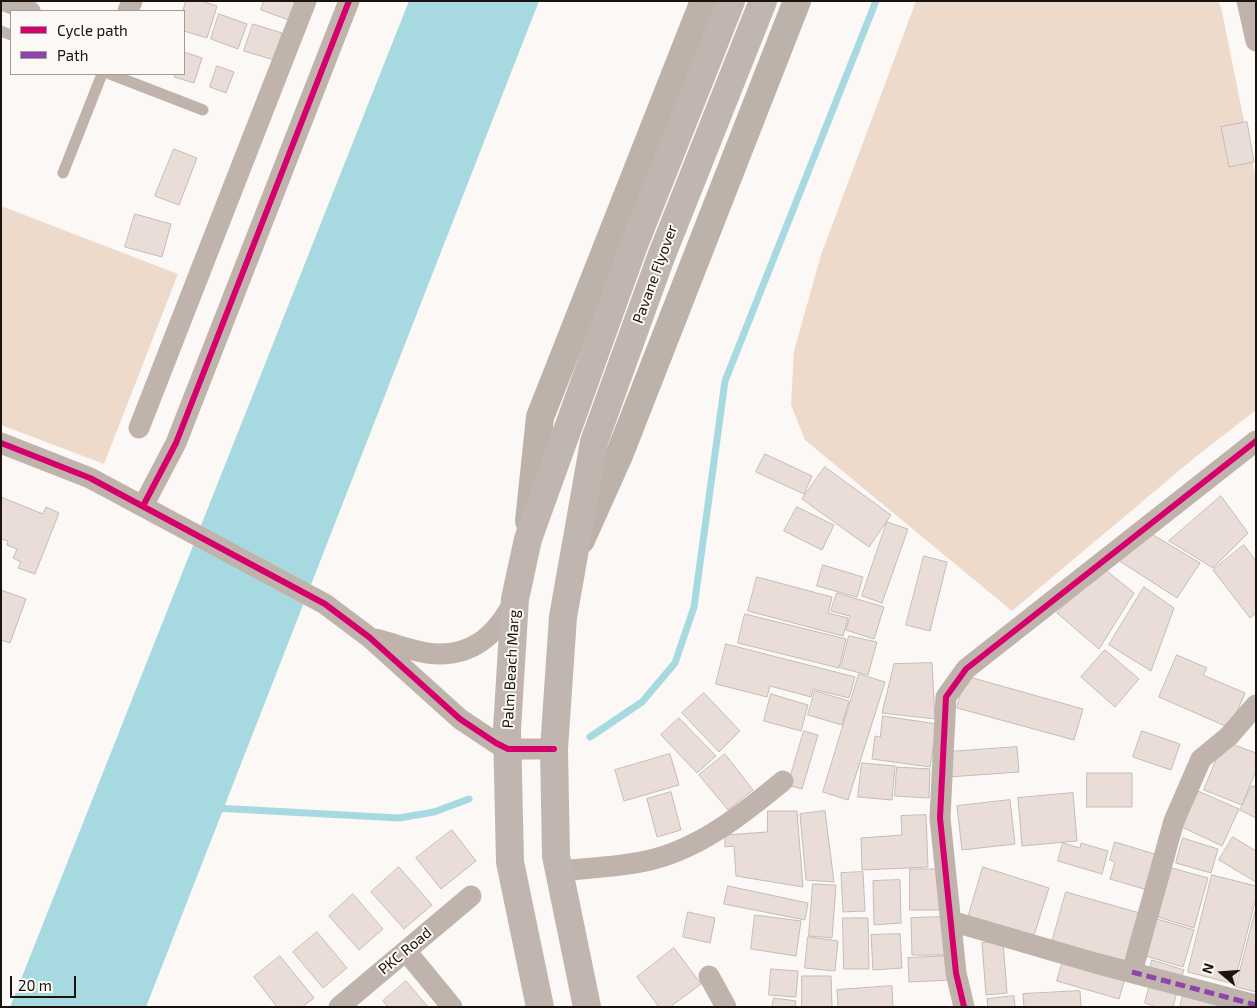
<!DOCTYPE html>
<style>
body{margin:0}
#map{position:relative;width:1257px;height:1008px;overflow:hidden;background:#fbf8f6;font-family:"Exo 2",sans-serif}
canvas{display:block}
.frame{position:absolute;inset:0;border:2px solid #1a130e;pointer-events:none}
.legend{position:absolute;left:10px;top:10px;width:175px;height:65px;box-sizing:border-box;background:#fcf8f5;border:1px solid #a29c99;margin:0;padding:6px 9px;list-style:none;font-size:15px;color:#1a130e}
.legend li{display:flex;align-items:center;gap:10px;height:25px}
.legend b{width:25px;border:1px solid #a29c99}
.north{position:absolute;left:1197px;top:948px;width:50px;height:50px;-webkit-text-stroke:4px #fcf8f5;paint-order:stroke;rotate:288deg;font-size:14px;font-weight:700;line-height:20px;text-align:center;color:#1a130e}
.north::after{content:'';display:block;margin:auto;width:18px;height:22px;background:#1a130e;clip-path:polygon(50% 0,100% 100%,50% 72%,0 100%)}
.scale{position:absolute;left:10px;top:976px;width:66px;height:22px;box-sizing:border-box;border:2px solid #1a130e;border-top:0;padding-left:6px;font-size:15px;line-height:18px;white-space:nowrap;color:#1a130e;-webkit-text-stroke:4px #fcf8f5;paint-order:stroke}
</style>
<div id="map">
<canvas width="1257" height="1008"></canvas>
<div class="frame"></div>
<ul class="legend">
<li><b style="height:6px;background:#d6006c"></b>Cycle path</li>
<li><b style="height:6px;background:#8e44ad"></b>Path</li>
</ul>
<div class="north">N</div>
<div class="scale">20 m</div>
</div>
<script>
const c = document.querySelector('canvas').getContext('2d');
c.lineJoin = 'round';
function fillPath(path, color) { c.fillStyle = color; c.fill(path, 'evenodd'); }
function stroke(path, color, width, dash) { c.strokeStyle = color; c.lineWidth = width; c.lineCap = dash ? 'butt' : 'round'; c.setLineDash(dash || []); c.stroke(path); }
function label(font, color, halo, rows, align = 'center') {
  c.font = font + ' "Exo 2",sans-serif'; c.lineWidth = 4; c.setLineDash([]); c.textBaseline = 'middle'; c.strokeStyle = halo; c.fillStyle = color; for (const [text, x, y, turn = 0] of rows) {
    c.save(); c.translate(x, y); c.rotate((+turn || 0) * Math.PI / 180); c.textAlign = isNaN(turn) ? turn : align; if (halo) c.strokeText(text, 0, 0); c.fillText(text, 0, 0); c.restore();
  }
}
fillPath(new Path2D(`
 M916,1H1218L1221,7L1256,180V410L1193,459L1012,611L805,440L791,405L794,351L821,255Z
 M1,206L178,274L104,464L1,425Z`), '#eedacb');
fillPath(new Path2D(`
 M409,1H539L146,1007H10Z`), '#a6dae0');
stroke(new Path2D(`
 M590,737L642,702L675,663L694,607L725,381L876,1
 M215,808L399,818L434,812L469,799`), '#a6dae0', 7);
const building = new Path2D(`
 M186,1H201L217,6L207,38L184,31L183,11Z
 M264,1H295L289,20L261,10Z
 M219,14L247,24L238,49L211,39Z
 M253,24L282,33L274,60L244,51Z
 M184,52L202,58L194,83L174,77L175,74H184Z
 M217,66L234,72L226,93L210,87Z
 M1247,122L1254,162L1229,167L1221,127Z
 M174,149L197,158L179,205L155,196Z
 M135,214L171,224L162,257L125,247Z
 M765,454L812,476L804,494L756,472Z
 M825,467L891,515L869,547L802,499Z
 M1221,496L1248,533L1213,568L1169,541Z
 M1,497L43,514L46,507L59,513L35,574L18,568L21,562L13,558L17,549L7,545L8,541L1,539Z
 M797,507L834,525L822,550L784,531Z
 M887,522L908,529L882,603L862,596Z
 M1150,533L1200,563L1177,598L1118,560Z
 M1244,545L1256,561V613L1250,618L1213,570Z
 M924,556L947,562L930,631L906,625Z
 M823,565L863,577L857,597L817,586Z
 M1103,568L1134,593L1099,649L1057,613Z
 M757,577L832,597L828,613L848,618L843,636L748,611Z
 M1144,587L1174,608L1151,671L1109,645Z
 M1,590L26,599L10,643L1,640Z
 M837,593L884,607L874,639L846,630L850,616L831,611Z
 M745,614L846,639L839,668L738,643Z
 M849,636L877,642L868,675L841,668Z
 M726,644L855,677L849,698L813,689L811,697L770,686L767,697L716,684Z
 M1105,650L1139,679L1115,707L1081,677Z
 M1177,655L1207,668L1203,675L1245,693L1230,728L1159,697Z
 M932,663L935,719L882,713L894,664Z
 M859,674L885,682L848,800L823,792Z
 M966,676L1083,709L1074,740L957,708Z
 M815,691L849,701L842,725L808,715Z
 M704,693L740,731L719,752L682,713Z
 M771,694L808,705L801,731L764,721Z
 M883,716L937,724L930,767L872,759L875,736L880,737Z
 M679,718L716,756L697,773L661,735Z
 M804,731L818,735L802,789L788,785Z
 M1142,731L1180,744L1171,770L1133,757Z
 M1224,741L1256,753V771L1242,805L1204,790Z
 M1017,747L1019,772L949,777L948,752Z
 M670,754L679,785L624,801L615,770Z
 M725,754L753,790L728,810L699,775Z
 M862,763L895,766L892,800L858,797Z
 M897,767L930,769L929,798L895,796Z
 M1087,773H1132V807H1087Z
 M1252,786L1256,787V818L1240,810Z
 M1198,791L1239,809L1222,846L1182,827Z
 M671,792L681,830L657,837L647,799Z
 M1073,793L1077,841L1022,846L1018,798Z
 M1010,800L1015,844L962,850L957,806Z
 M768,811H797L803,887L736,876L734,846L725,847V835L767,832Z
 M825,811L834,882L806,880L800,814Z
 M926,815L928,867L862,870L861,838L902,835L901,816Z
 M452,830L476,861L441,889L416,858Z
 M1233,837L1256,851V882L1219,860Z
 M1183,838L1218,849L1211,873L1176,863Z
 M1115,842L1161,856L1151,891L1110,879L1115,862L1110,860Z
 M1063,843L1080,848L1081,843L1108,851L1102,874L1058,861Z
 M399,867L432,905L404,929L371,892Z
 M983,867L1049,888L1033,938L968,918Z
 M1172,868L1208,878L1194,928L1158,917Z
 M910,869H939V910H910Z
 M863,872L865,911L843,912L841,873Z
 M1212,875L1256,886V898L1234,984L1188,972Z
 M900,880L901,923L874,925L873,881Z
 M813,884L836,885L832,938L809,936Z
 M728,886L808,903L805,920L724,904Z
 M1066,892L1143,914L1128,968L1051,946Z
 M353,894L383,929L359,950L329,916Z
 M1256,908V992L1236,987Z
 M688,912L715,918L710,943L683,937Z
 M755,915L801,921L796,956L751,949Z
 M944,917L945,955H912L911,918Z
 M843,918H868L869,969H844Z
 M1157,919L1194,930L1183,967L1146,956Z
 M317,932L347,968L323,988L293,952Z
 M900,934L902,968L873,970L871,935Z
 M808,937L838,941L835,971L805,968Z
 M1003,942L1007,993L986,995L982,943Z
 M674,948L701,984L670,1007H659L637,977Z
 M280,956L314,998L302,1007H277L254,977Z
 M951,956L952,980L909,982L908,958Z
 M1064,957L1126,975L1119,999L1057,981Z
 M1152,960L1184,970L1181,978L1150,968Z
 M771,969L798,971L796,997L769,995Z
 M802,976H831L832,1007H802Z
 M406,981L428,1007H388L383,1001Z
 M1151,981L1178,988L1173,1007H1156L1145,1003Z
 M892,986L893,1007H838L837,990Z
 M1080,991L1081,1007H1024L1023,994Z
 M1184,992L1240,1007H1180Z
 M1014,996L1015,1007H988L987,999Z
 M774,998L796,1001L795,1007H772Z`);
fillPath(building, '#eaddd8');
stroke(building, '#c1bcb9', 1);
stroke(new Path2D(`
 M1,31L11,35
 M110,74L203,110
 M63,173L102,74`), '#bfb3ac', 11);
stroke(new Path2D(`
 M5,1L30,11
 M1247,1L1256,41
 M128,11L132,1
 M139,428L306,1
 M1,443L90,478L325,604L369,637L460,719L496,743L508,749H554
 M143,506L176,443L349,1
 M375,639C392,643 409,650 427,653C470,659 496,636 514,601
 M559,871C588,868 618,867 646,861C698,850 743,814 783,781
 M951,921L1095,963L1256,1005
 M406,951L452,1007
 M1132,972L1174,821L1201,759L1229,736L1256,705
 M709,976L726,1007
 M339,1007L471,896
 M964,1007L956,973L940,818L946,697L966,669L1256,441`), '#bfb3ac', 21);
stroke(new Path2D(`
 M529,521L540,417L704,1
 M581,540L620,453L797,1`), '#bdb2aa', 28);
stroke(new Path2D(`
 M540,1007L510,862L507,729L515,599L528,539L634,245L731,1
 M587,1007L556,856L554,749L563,617L594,442L661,257L763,1`), '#c0b6af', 28);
stroke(new Path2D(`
 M1132,972L1256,1005`), '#8e44ad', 5, [10, 5]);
stroke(new Path2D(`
 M1,443L90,478L325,604L369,637L460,719L496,743L508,749H554
 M143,506L176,443L349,1
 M964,1007L956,973L940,818L946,697L966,669L1256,441`), '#d6006c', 6);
label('15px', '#1a130e', '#fcf8f5', [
 ["Pavane Flyover",655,274,-70],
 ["Palm Beach Marg",511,669,-87],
 ["PKC Road",405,951,-40]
]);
</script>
